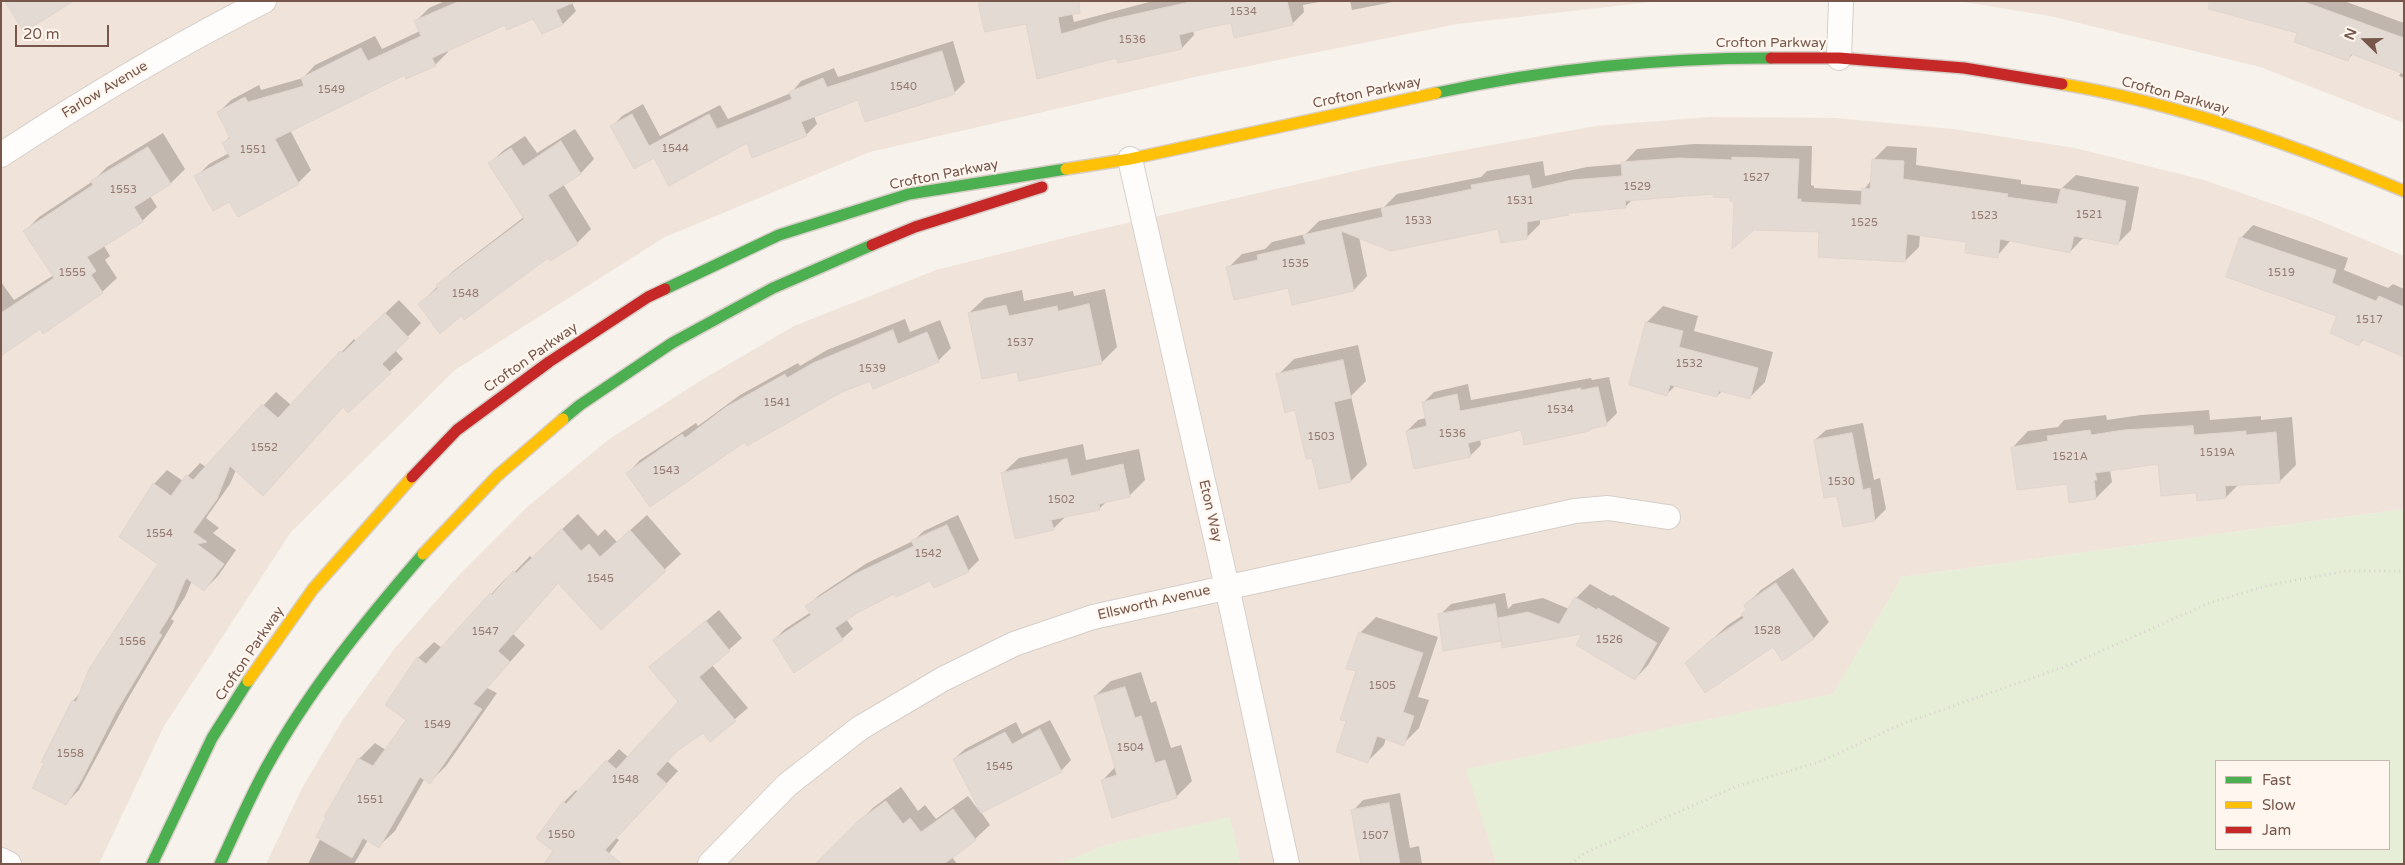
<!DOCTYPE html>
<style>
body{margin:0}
#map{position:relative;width:2405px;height:865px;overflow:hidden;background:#f7f2ec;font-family:"Varela Round",sans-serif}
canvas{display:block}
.frame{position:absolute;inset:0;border:2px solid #77574c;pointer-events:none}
.legend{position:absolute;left:2215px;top:760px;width:175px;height:90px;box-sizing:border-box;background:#fff7ef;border:1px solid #c9b7ae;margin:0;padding:6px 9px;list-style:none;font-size:15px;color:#77574c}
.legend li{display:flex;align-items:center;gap:10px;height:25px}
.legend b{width:25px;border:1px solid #c9b7ae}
.north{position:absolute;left:2340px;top:15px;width:50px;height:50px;-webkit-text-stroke:4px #fff7ef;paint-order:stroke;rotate:292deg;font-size:14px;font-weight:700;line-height:20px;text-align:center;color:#77574c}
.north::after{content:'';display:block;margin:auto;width:18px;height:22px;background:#77574c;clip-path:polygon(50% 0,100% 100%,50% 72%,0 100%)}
.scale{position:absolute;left:15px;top:25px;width:94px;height:22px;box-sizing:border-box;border:2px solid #77574c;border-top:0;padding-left:6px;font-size:15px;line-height:18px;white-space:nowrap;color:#77574c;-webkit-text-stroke:4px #fff7ef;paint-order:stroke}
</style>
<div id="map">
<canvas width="2405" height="865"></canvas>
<div class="frame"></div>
<ul class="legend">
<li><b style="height:6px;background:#4caf50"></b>Fast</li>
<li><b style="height:6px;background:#ffc107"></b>Slow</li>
<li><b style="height:6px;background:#c62828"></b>Jam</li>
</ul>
<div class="north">N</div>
<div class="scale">20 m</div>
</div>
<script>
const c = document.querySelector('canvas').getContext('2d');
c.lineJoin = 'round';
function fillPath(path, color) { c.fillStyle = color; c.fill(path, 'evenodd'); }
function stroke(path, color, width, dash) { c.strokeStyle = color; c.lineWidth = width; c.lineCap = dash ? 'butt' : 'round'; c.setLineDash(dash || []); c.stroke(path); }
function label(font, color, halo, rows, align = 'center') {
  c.font = font + ' "Varela Round",sans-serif'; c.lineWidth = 4; c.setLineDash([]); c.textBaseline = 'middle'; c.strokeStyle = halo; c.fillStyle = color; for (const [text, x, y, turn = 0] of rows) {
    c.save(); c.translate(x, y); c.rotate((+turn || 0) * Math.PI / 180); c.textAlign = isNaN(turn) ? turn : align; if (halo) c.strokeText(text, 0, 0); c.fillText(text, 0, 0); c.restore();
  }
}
fillPath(new Path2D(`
 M1,1H1660L1457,24L1199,76L870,152L665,237L455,370L291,532L164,726L99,864H1Z
 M1958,1H2404V123L2260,67L2050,16Z
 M1709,117L1835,118L1953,129L2075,148L2204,180L2313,218L2404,256V509L1902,577L1834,694L1467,769L1497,864H1240L1230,818L1110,844L1058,864H266L302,788L342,721L395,648L459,575L526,508L608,440L700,381L794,326L936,270L1092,231L1377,166L1595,126Z`), '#f0e4da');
fillPath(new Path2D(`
 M2404,509V864H1497L1466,769L1833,694L1902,577ZM2216,761H2389V849H2216Z
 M1230,817L1240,864H1058L1110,844Z`), '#e6eed7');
fillPath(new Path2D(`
 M445,1H571L576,11L563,24L542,33L533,18L506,24L447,49L448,52L435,65L405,74L290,130L311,170L298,183L196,177L209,164L229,153L224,143L230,136L218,113L231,100L259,85L261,90L303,78L315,65L375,36L382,49L420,31L416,21L429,8Z
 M1069,1L1074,22L1153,1H1325L1303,5L1304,12L1292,24L1232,22L1193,30L1194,35L1182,48L1117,56L1027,22Z
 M1350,1H1398L1352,10Z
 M2214,1H2344L2404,23V78L2399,76L2401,72L2353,54L2348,60L2298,32Z
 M953,41L965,82L954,93L859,98L814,116L817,124L806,135L654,156L612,127L622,116L643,104L660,136L720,105L728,119L791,93L801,81L834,68L838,77Z
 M575,129L594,159L581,173L563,184L591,229L577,243L551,259L549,256L461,314L420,304L452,272L524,217L490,163L504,150L525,136L537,153Z
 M163,133L185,169L171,183L150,196L157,207L142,221L104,246L110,256L105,260L117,278L102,292L40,327L1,355V282L14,300L54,275L25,231L39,217L93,181L107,167Z
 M1694,144L1812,146L1811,185L1814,186V188L1863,191L1872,179L1873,160L1887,146L1917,148L1916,165L2021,180V184L2061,189L2076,175L2139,187L2131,230L2117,244L2084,237L2070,252L2011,240L1997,256L1968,241L1920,235L1919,247L1905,261L1714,192L1633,199L1625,207L1571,211L1568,214L1540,219V224L1526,238L1499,227L1359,237L1367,276L1354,290L1289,287L1228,268L1242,254L1265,249L1272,242L1306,234L1319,221L1384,207L1397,194L1481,177L1487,171L1543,161L1545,176L1587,167L1623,164L1637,149Z
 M2253,225L2348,258L2344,270L2388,288L2393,284L2404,289V356L2364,339L2359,344L2338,315L2241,238Z
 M1105,289L1117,347L1101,363L1018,370L969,313L985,298L1022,290L1024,301L1073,291L1074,296Z
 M399,300L421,323L395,350L403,359L348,411L344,406L236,470L230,484L206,518L219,528L213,533L236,550L218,576L204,590L192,581L185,597L171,619L174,621L129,697L79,790L66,803L73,701L80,693L159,564L139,506L154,484L167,470L183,481L200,463L206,467L276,392L291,405L354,339L356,341Z
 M1663,306L1698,316L1694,331L1773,352L1765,382L1749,398L1722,391L1717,396L1676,385L1667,394L1647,322Z
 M905,319L910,332L940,320L951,348L938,361L870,379L842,391L746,441L628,473L640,460L696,423L698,426L740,395L798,363L800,366L827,350Z
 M1358,345L1366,381L1351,396L1367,465L1351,481L1313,457L1296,408L1278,375L1294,359Z
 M1609,377L1617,413L1606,424L1593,427L1590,430L1522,428L1480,439L1481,445L1470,456L1407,431L1418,420L1426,418L1423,403L1434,392L1468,384L1471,400L1591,378L1592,380Z
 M2209,410L2210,420L2261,416V420L2292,417L2296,465L2280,481L2239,484L2226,497L2198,492L2159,463L2110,470L2112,482L2096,498L2013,447L2028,431L2058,427L2064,420L2106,415L2107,420L2141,415Z
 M1863,423L1874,480L1880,478L1886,509L1875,520L1844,526L1838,494L1815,440L1826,430Z
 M1083,444L1086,460L1139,449L1145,480L1129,496L1107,501L1099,509L1066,516L1053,529L1003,473L1019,458Z
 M578,514L598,536L605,529L617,542L647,515L681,554L601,629L559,582L513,634L525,645L487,688L497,693L446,766L430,782L425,778L395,831L379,846L368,840L354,864H308L359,759L375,743L386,750L408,719L418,658L434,642L442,648L506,578L508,579L530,556L532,558Z
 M958,515L979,560L968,571L931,579L894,592L846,619L853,629L842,639L774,640L785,629L811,612L807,607L818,596L867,563L913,541L924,531Z
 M1793,568L1829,622L1814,638L1782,659L1773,646L1686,663L1728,625L1743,615L1747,609L1745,606L1761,590Z
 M1590,584L1611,596L1613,595L1670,628L1648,665L1635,679L1585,632L1502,638L1500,640L1440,615L1451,604L1505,593L1508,609L1513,604L1543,598L1569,609L1576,598Z
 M719,610L742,638L712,665L748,708L710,740L703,731L678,749L667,761L678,771L616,838L619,840L601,864L555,851L538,838L564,802L576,790L579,792L619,749L628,757L680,702L651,668Z
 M1376,617L1438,637L1418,697L1429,700L1419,728L1403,744L1386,738L1384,745L1368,761L1348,721L1358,670L1360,633Z
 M1141,672L1151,703L1156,701L1171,748L1181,745L1192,781L1176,797L1103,780L1116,766L1095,696L1111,681Z
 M1050,720L1071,760L1061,771L981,812L990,825L975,839L952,857L957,864H816L874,807L901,787L918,811L925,805L936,819L968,796L980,812L954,759L965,749L1016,722L1022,734Z
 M1400,793L1410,848L1419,846L1422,864H1379L1353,811L1363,800Z`), '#0003');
const building = new Path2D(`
 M5,1H74L24,32Z
 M460,1L575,2L556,10L563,25L542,34L533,19L507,30L505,25L432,58L436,66L406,79L405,75L275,139L299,184L238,217L229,202L213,211L194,176L230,157L222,143L230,138L217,112L245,97L248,102L304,86L301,78L361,48L368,61L421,36L414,21Z
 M978,1H1079L1080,13L1058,17L1061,34L1109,20L1194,1H1287L1293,25L1234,38L1231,23L1206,28L1179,35L1182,49L1118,63L1116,58L1037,79L1026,24L985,32Z
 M2210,1H2302L2404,38V74L2351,54L2348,61L2294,42L2297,33L2209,9Z
 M942,51L955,94L865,122L858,100L801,122L807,136L752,158L747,143L669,186L654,158L634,169L610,126L632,114L649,146L709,114L717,129L792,99L789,92L823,78L827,87Z
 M561,141L581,174L548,195L578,244L550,261L548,258L464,320L461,316L440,334L418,304L438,288L436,285L524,219L488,163L511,148L523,166Z
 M148,147L171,184L134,207L143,222L87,257L96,271L91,275L103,293L43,334L40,329L1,356V313L54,278L23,231L93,185L91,181Z
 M1732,157L1799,159L1797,199H1801V202L1861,205L1862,188L1870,189L1872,159L1904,161L1903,179L2008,194L2007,197L2057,204L2061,188L2126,201L2118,245L2074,236L2070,253L2000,239L1998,258L1965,253L1966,242L1907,234L1905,262L1818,257L1819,232L1754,230L1732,249L1734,202L1730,201V198L1713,197V194L1625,201L1626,208L1568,213L1569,215L1527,222V239L1501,243L1498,229L1391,251L1341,231L1354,291L1292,305L1288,288L1234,300L1226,267L1258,260L1257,255L1306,244L1303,235L1383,217L1381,208L1472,189L1471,185L1529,175L1532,189L1572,180L1622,176L1621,162L1679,158L1732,160Z
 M2240,237L2336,270L2332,283L2376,301L2379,296L2404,307V357L2362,339L2359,346L2330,333L2337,316L2226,277Z
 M1089,304L1102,364L1019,381L1017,372L982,379L968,313L1006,305L1009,316L1057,306L1058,311Z
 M385,313L409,338L382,364L391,373L348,413L343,407L263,496L230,466L217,499L193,532L207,542L197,544L224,564L204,591L186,578L172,612L159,633L162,635L116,712L81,781L66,805L32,788L44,763L41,762L72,700L76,702L89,669L158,564L119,537L153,483L171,496L186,475L193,480L262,404L278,418L340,351L342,353Z
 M1646,322L1683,331L1679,347L1758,368L1750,399L1719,391L1717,397L1670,385L1667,396L1629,385Z
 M893,330L898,344L927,332L939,362L873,389L870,381L842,392L747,446L745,442L650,507L626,473L682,434L685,438L726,407L785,374L787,378L813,363Z
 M1343,360L1351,398L1334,402L1351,482L1319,489L1312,458L1306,459L1295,410L1285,413L1276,374Z
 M1598,387L1607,425L1590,429V431L1524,445L1521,430L1468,443L1471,457L1414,469L1406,431L1427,426L1422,402L1457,394L1460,411L1581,388V390Z
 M2193,426L2194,435L2246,431V435L2276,432L2280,483L2225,486L2226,498L2197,501L2196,493L2161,496L2158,464L2095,473L2097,480H2094L2096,499L2069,503L2067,484L2017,490L2011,447L2048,441L2047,436L2090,430L2091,435L2124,430Z
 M1852,433L1863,490L1870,488L1875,521L1843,527L1837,496L1824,498L1814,440Z
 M1067,459L1071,476L1123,464L1130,497L1099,504L1100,510L1051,520L1054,530L1015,539L1001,473Z
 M947,525L969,572L934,588L930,581L896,597L894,594L859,612L835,628L843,640L794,673L773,640L811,615L805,606L855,574L914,546L911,541Z
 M562,529L581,551L589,544L600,557L630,530L666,571L601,630L558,583L498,651L510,662L473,704L482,709L430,784L420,777L379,848L363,838L352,858L316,837L326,818L324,817L358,758L373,766L406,720L385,705L417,657L426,664L490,593L492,595L513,571L516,573Z
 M1776,583L1814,639L1782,661L1773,647L1705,693L1685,663L1711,640L1744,618L1741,614L1746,610L1744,605Z
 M1575,597L1597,610L1598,608L1657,643L1635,680L1576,645L1582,634L1502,648L1498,618L1528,612L1559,624Z
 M1495,604L1501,641L1443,651L1438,614Z
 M706,621L730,651L699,677L736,721L710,742L703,733L676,752L656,774L667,784L605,850L622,864H544L553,851L536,838L563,801L566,804L606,760L616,769L678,702L649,667Z
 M1359,632L1423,653L1403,712L1414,716L1404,746L1377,736L1368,763L1336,752L1346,721L1340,720L1356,671L1346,669Z
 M1125,687L1135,718L1141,716L1155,763L1165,760L1177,798L1112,818L1101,780L1117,775L1094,696Z
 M1040,729L1062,772L981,813L953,759L1005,732L1012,744Z
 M886,801L903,824L910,818L921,832L953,809L976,840L944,864H815L858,821Z
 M1389,803L1400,864H1361L1351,810Z`);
fillPath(building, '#e4dad4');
stroke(building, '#e1d5ce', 1);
const street = new Path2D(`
 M1839,58L1841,1
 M1,155C86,99 173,47 264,1
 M1130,159L1227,587L1287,864
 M1,860L9,864
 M710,864L787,785L860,728L943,679L1014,644L1093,617L1575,511L1608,508L1668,517`);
const fast = new Path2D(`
 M1436,93C1546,69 1659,58 1771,58
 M665,289L779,235L909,194L1066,169
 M563,419L580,405L672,343L773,288L872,245
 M152,864L212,738L248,681
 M220,864C235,832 249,799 266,768C309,690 365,621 423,554`);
const slow = new Path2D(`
 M2062,84C2180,104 2294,145 2404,191
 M1066,169L1130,159L1436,93
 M423,554L497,476L563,419
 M248,681L313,589L412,477`);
const jam = new Path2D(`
 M1771,58H1839L1964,68L2062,84
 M872,245L915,227L1042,187
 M412,477L457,430L549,362L648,297L665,289`);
stroke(street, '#d6cec9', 26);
stroke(fast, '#d7cec8', 14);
stroke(slow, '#d7cec8', 14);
stroke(jam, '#d7cec8', 14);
stroke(new Path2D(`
 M1571,864L1585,853L1735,787L1819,762L1902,724L2072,664L2209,603L2270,585L2346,571H2404`), '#dad1cf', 3, [1, 4]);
stroke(street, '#fefdfc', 24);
stroke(fast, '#4caf50', 11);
stroke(slow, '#ffc107', 11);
stroke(jam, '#c62828', 11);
label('11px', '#947a70', null, [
 ["1534",1243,12],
 ["1536",1132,40],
 ["1540",903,87],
 ["1549",331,90],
 ["1544",675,149],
 ["1551",253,150],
 ["1527",1756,178],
 ["1529",1637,187],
 ["1553",123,190],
 ["1531",1520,201],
 ["1521",2089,215],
 ["1523",1984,216],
 ["1533",1418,221],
 ["1525",1864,223],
 ["1535",1295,264],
 ["1555",72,273],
 ["1519",2281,273],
 ["1548",465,294],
 ["1517",2369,320],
 ["1537",1020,343],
 ["1532",1689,364],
 ["1539",872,369],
 ["1541",777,403],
 ["1534",1560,410],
 ["1536",1452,434],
 ["1503",1321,437],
 ["1552",264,448],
 ["1519A",2217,453],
 ["1521A",2070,457],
 ["1543",666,471],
 ["1530",1841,482],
 ["1502",1061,500],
 ["1554",159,534],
 ["1542",928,554],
 ["1545",600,579],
 ["1528",1767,631],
 ["1547",485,632],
 ["1526",1609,640],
 ["1556",132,642],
 ["1505",1382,686],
 ["1549",437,725],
 ["1504",1130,748],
 ["1558",70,754],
 ["1545",999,767],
 ["1548",625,780],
 ["1551",370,800],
 ["1550",561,835],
 ["1507",1375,836]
]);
label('14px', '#77574c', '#fff7ef', [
 ["Crofton Parkway",1771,43],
 ["Farlow Avenue",105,90,-31],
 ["Crofton Parkway",1367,93,-12],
 ["Crofton Parkway",2175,96,15],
 ["Crofton Parkway",944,175,-11],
 ["Crofton Parkway",531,358,-35],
 ["Eton Way",1210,511,77],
 ["Ellsworth Avenue",1154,603,-13],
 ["Crofton Parkway",250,654,-56]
]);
</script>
